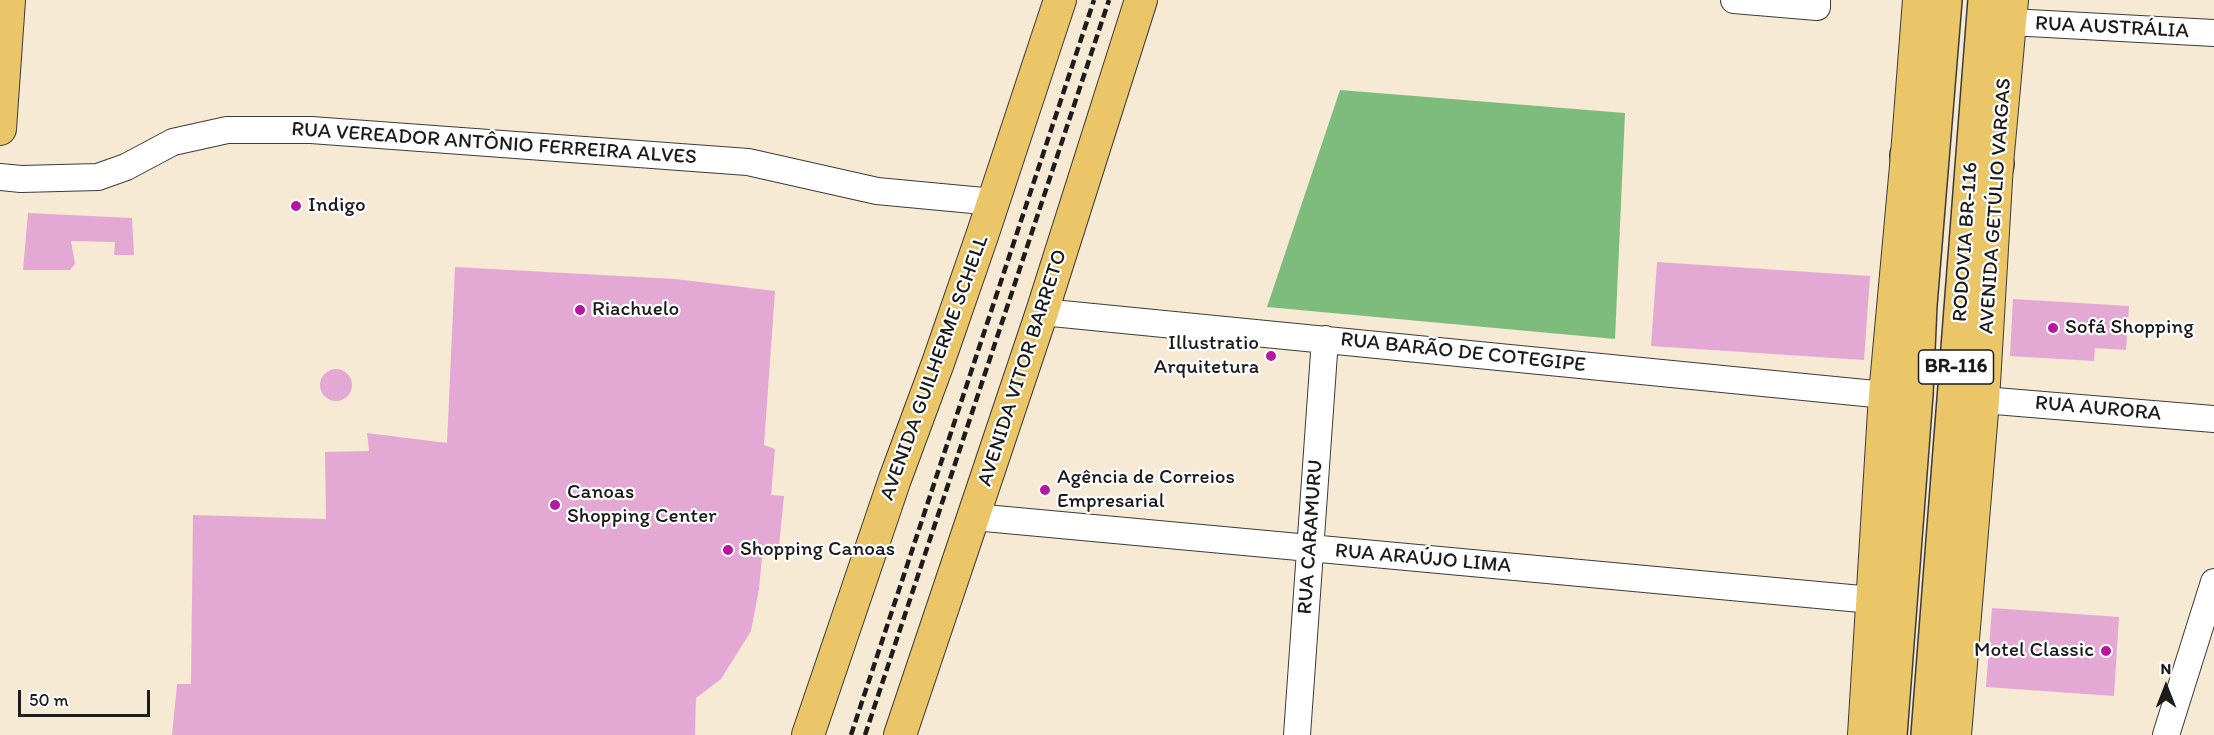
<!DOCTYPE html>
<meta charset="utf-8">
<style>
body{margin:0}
#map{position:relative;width:2214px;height:735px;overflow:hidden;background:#f6ead5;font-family:Itim,sans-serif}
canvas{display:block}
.north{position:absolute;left:2136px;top:657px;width:60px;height:60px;-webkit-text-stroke:4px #fff;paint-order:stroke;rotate:0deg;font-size:16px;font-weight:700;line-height:24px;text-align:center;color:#1c1c1c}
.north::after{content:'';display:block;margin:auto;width:21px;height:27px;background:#1c1c1c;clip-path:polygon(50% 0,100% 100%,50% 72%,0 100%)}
.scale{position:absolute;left:18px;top:690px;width:132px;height:27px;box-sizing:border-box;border:3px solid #1c1c1c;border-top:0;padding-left:8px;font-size:18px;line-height:21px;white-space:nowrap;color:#1c1c1c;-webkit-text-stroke:4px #fff;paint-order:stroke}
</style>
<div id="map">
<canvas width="2214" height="735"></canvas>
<div class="north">N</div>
<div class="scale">50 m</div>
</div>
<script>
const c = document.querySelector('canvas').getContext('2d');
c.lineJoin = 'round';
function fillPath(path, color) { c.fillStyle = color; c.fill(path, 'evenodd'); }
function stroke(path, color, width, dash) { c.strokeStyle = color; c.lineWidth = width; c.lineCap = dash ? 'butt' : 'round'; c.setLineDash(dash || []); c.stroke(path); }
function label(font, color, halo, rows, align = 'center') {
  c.font = font + ' Itim,sans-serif'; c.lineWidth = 4.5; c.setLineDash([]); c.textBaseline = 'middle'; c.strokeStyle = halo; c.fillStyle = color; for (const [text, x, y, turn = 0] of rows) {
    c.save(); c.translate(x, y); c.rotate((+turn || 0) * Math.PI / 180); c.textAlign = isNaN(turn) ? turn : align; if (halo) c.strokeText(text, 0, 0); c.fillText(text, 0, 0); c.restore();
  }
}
fillPath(new Path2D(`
 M1340,90L1625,113L1615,339L1267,307Z`), '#7dbc7c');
fillPath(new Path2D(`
 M28,213L132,218L134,255H114L115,242L71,241L75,264L70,270H23Z
 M1657,262L1870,276L1864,360L1651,346Z
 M455,267L675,279L775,291L764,445L775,449L771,495L784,496L779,546H763L759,589L751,631L721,679L696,698L695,735H172L177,684H191L193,515L326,519L325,452L369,451L367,433L447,443Z
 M2013,299L2129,306L2126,350L2095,348L2094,361L2010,356Z
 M320 385a16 16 0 1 1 32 0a16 16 0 1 1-32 0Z
 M1992,608L2119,617L2114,696L1986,687Z`), '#e3a8d3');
const minor = new Path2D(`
 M1734,0L1817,7V0
 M2010,22L2214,33
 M0,177L21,179L98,177L126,167L173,142L227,130H311L748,162L877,191L994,202
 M1042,312L1885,395
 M1983,400L2214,419
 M974,517L1872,600
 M1297,735L1325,339
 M2166,735L2214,582`);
const major = new Path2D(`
 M0,129L9,0
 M808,735L895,479L938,363L983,233L1060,0
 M900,735L1042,312L1141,0
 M1864,735L1885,395L1907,155L1919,0
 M1955,735L1983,400L1997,164L2012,0`);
const highway = new Path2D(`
 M1907,155L1912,210
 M1984,217L1997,164
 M1890,735L1916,394L1920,305L1945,0
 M1928,735L1985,0`);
stroke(minor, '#3d3b38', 28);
stroke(major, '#3d3b38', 34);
stroke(highway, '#3d3b38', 36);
stroke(minor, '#fff', 26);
stroke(major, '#ebc669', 32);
stroke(highway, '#ebc669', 33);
stroke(new Path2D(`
 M851,735L1094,0
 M865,735L1109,0`), '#1c1c1c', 4.5, [9, 4.5]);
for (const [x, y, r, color] of [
 [296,206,6,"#b5179e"],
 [580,310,6,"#b5179e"],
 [2053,328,6,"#b5179e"],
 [1271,356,6,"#b5179e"],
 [1045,490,6,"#b5179e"],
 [555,505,6,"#b5179e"],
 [728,550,6,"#b5179e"],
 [2106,651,6,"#b5179e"]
]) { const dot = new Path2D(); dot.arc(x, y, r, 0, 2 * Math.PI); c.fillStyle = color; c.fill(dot); stroke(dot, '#fff', 2); }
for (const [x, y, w] of [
 [1956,367,75]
]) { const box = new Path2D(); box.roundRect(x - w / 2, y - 17, w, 34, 4.5); c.fillStyle = '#fff'; c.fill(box); stroke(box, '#1c1c1c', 1.5); }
label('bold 20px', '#1c1c1c', null, [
 ["BR-116",1956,367]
]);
label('21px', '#1c1c1c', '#fff', [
 ["RUA AUSTRÁLIA",2112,28,3],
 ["RUA VEREADOR ANTÔNIO FERREIRA ALVES",494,144,4],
 ["AVENIDA GETÚLIO VARGAS",1996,206,-86],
 ["RODOVIA BR-116",1966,242,-86],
 ["RUA BARÃO DE COTEGIPE",1463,353,6],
 ["AVENIDA GUILHERME SCHELL",935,368,-70],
 ["AVENIDA VITOR BARRETO",1023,368,-72],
 ["RUA AURORA",2098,409,5],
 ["RUA CARAMURU",1311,537,-86],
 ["RUA ARAÚJO LIMA",1423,559,5]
]);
label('21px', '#1c1c1c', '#fff', [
 ["Indigo",308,206],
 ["Riachuelo",592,310],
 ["Sofá Shopping",2065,328],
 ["Illustratio",1259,344,"right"],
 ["Arquitetura",1259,368,"right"],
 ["Agência de Correios",1057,478],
 ["Empresarial",1057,502],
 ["Canoas",567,493],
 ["Shopping Center",567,517],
 ["Shopping Canoas",740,550],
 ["Motel Classic",2094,651,"right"]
], 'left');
</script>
